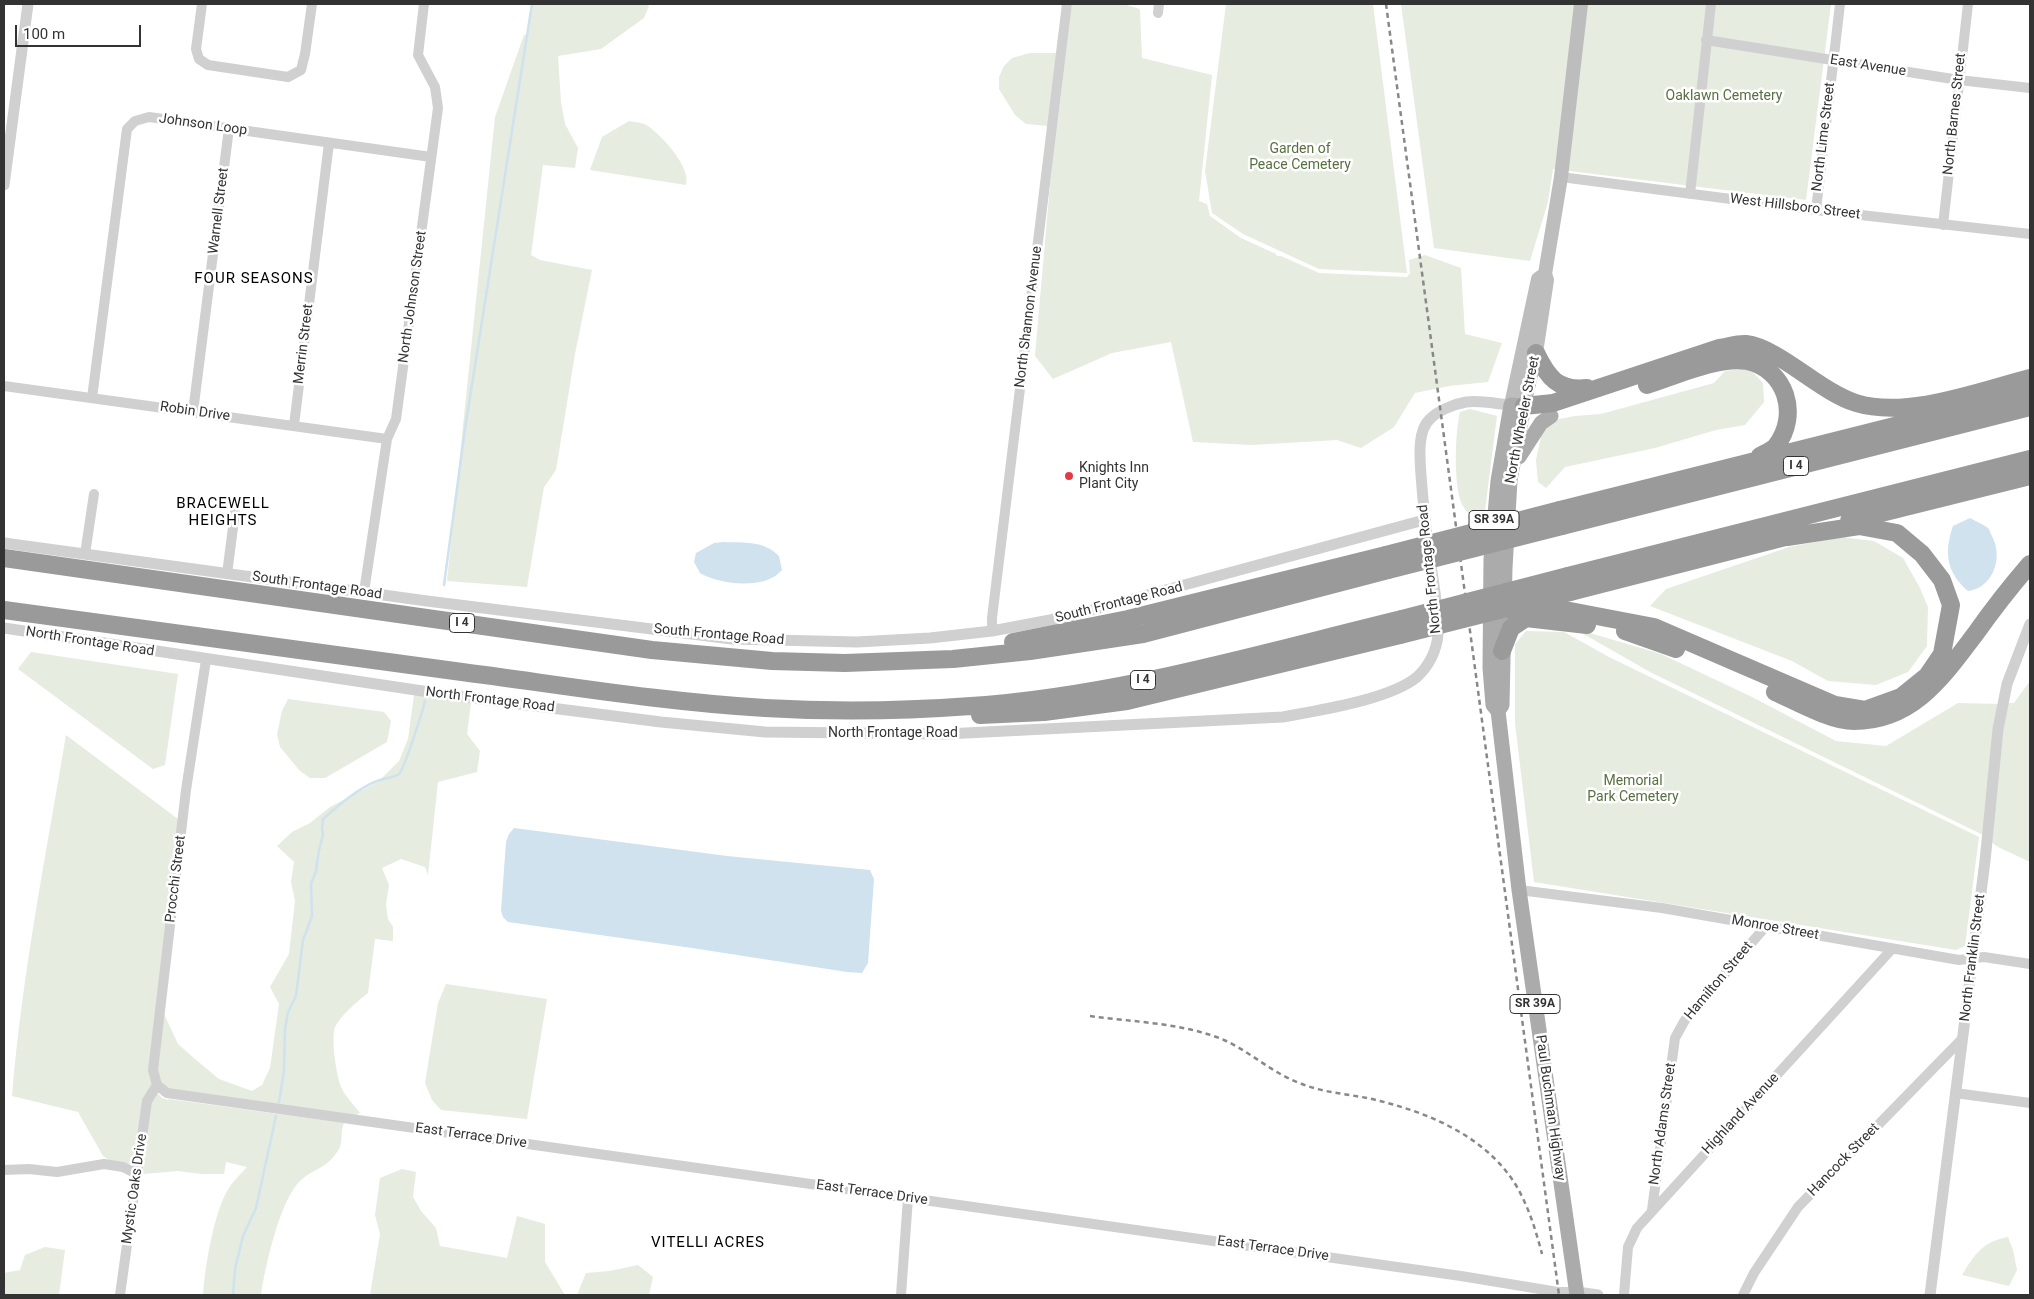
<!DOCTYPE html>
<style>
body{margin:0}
#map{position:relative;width:2034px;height:1299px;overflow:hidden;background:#fff;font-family:Roboto,sans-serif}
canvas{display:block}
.frame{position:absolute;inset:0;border:5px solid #333;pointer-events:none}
.scale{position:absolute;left:15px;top:25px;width:126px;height:22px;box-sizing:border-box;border:2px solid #333;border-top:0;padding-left:6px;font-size:15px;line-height:18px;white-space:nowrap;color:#333;-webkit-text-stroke:4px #fff;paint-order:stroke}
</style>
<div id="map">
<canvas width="2034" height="1299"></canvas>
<div class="frame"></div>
<div class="scale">100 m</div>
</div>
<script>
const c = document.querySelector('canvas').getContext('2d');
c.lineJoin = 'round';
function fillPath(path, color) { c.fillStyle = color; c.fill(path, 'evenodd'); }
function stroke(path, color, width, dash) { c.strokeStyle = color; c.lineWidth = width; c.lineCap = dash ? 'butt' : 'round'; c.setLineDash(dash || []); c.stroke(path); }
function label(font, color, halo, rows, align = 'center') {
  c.font = font + ' Roboto,sans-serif'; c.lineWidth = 5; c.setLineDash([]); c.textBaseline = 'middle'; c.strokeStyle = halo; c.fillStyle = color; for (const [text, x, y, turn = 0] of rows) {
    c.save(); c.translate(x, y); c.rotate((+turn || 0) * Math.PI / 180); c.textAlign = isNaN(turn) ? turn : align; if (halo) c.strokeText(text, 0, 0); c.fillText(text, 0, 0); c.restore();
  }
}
fillPath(new Path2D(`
 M531,4H646L649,6L644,18L601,49L558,56L561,102L565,124L578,148L575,168L543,165L531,255L540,260L592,270L575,354L556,470L544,487L527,587L447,581L495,117L524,35H527Z
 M1072,4H1123L1140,9L1142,58L1212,75L1199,201L1207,204L1210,216L1241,238L1276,254L1277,256H1281L1319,273L1407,277L1410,273L1409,260L1425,255L1461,268L1465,334L1502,343L1488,382L1449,386L1415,393L1394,427L1361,448L1337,440L1252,445L1193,442L1171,342L1112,353L1053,379L1035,356L1050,185Z
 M1226,4H1373L1407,273L1319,269L1243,234L1212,213L1205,171Z
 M1401,4H1831L1806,200L1553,169L1548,202L1530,261L1434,248Z
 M1030,53H1057L1048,126L1026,124L1015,115L999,89V77L1004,66L1012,58Z
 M629,121C635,122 644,123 648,126C662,136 691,167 686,185L590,170L602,137Z
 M1749,368L1763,383L1764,402L1745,425L1716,430L1655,448L1565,467L1546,488L1538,482L1536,460L1542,432L1554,420L1575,416L1601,414L1714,383L1725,371Z
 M1470,409L1497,416L1484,518L1470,516C1467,511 1461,505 1460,499C1454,478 1455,433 1460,412Z
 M1841,537L1874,541L1903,558L1920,588L1928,607L1927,646L1908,672L1876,685L1828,681L1792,661L1650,606L1666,589L1789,547Z
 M1573,628L1661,654L1750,696L1836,741L1886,746L1958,703L1999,704L1983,835L1650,672Z
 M1526,631L1564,632L1609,657L1979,837L1965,946L1956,950L1534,882L1515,723V644Z
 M31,652L178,674L165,765L153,769L18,669Z
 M2030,681V862L1998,847L1991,842L2003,729L2008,703H2014Z
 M414,695L471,703L467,734L480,751L477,772L438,782L428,875L425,867L401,859L382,868L389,885L386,904L388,919L393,927V941L375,939L368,993C358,1001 341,1015 335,1027C331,1038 336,1072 340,1084C343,1094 354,1105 360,1113L356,1115L169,1089L160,1082L157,1070L164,1014L178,1044L195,1059L219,1079L252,1091L262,1085L270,1068L279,1004L270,987L289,954L295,901L291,882L294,862L277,846L292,832L310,823L330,807L378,782L399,761L408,739Z
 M288,699L384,712L391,721L387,742L325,778H310L300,771L280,747L277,734L282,711Z
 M66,735L178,819L154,1089L162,1098L168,1100L169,1099L344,1123C340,1131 343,1142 339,1149C327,1169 316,1167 301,1180C280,1199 265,1267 261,1295H203C205,1267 214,1208 231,1185C235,1179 242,1173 247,1167L226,1162L224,1174H201L178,1171L132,1175L103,1156L78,1112L12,1096C22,974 46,855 66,735Z
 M446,984L547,999L527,1119L441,1110L432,1100L425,1083L438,1003Z
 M402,1169L416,1172L413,1197L421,1211L436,1228L440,1246L507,1258L517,1216L545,1224V1262L565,1295H370L380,1234L375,1215L380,1178Z
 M2008,1237L2013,1250L2017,1270L2009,1286L1962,1275C1975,1254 1982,1242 2008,1237Z
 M45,1247L65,1250L59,1295H4V1273L20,1270L25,1255Z
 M638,1265L653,1277L649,1295H577L586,1273L610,1271Z`), '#e6ecdf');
fillPath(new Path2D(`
 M1970,518C1975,521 1983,524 1988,528C1990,530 1991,535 1993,538C2003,560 1992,588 1968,591C1946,572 1944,552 1953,526Z
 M723,542C744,543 763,540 779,556L782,570C766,590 720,585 700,573L694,562L696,553L714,543Z
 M514,828L727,856L870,870L874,879L868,963L862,973L847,972L692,948L508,922L503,917L501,911L506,842L509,834Z`), '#cfe2ee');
stroke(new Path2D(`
 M444,585L465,429L532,4
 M279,1102L284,1071L285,1029L288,1012L296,996L303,940L312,916L311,884L316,871L319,850L323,835L322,828L323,819C339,805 357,789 377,781C383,778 394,778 399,774C404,770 423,710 425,701
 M233,1295L235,1269L243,1236L256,1208L276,1116`), '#cfe2ee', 2.5);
stroke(new Path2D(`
 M202,4L196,49L199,59L208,65L288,77L301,70L305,54L312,4
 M1158,13L1159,4
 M1706,40L1959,80L2030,88
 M1561,177L1816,210L2030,234
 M1690,194L1711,4
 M1816,210L1840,4
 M1943,225L1968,4
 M4,386L387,439
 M92,398L127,129L135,121L149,117L431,157
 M193,412L229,128
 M294,425L329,143
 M85,554L94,494
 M227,574L235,512
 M364,592L387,439L396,419L438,108L435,87L418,55L424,4
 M992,631V618L1067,4
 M206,660L186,790L153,1070L157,1085L167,1093L1461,1276L1558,1292H1577
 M1519,890L1662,908L1959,960L1984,957L2030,964
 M1955,1093L2030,1103
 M4,1170L29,1169L57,1172L104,1164L123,1167L137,1174
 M1652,1210L1675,1038L1685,1020L1766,926
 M120,1295L147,1101L157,1085
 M901,1295L908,1198
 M1624,1295L1628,1247L1637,1228L1892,949
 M1743,1295L1754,1273L1798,1207L1963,1038`), '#d0d0d0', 10);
stroke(new Path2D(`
 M4,185L28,4
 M4,543L427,601L732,639L857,642L930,638L992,631L1066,617L1424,520
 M4,628L449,695L661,722L765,732L946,734L1283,717C1319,710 1389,700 1417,677C1429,666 1437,650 1438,634C1439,609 1433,582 1430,558C1426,530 1423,503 1421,475C1420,460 1417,432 1429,420C1437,411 1454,404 1466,402C1480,400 1497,404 1511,405
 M1577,1292L1598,1295
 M1930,1295L1985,861L1998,729L2007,684L2030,624`), '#d0d0d0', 11);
stroke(new Path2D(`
 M1511,405L1538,279L1545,274
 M1524,406L1536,353L1547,280L1545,274L1561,177L1581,4`), '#bdbdbd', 14);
stroke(new Path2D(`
 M1519,457L1541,423L1551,416
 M1498,711L1502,705L1505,568L1510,480L1524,406L1511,405L1498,481L1491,559L1490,668L1493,705L1498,711L1519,890L1577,1295`), '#ababab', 15);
stroke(new Path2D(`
 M1536,353C1548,378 1558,391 1587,388
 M1647,385C1675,376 1719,356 1747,361C1786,369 1800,415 1776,446C1773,450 1765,453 1760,456
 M1524,406L1553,403L1719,348C1728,347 1738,343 1746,344C1779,348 1820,392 1856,403C1907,419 1980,391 2030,378
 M1560,510L2030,392
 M1849,521L2030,476
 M1562,526L2030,407
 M4,558L652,650L772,661L845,663L953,659L1030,651L1143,634L1388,570
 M1568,576L2030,459
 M1570,592L1797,534
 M4,610C156,630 309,651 462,672C562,685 663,702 765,708C833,712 903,711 971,706C1117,696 1261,653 1402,619
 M1511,610H1565L1654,627L1835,705L1865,710L1901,697L1927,676L1942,654L1951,605L1942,580L1922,554L1897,533L1859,526L1787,537
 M1625,631L1676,649
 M1013,642L1128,619L1386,555
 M1502,651L1511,628L1526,618L1587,625
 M1775,692C1797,702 1831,721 1854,721C1914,721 1944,675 1976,633C1993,609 2011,586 2030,564
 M980,715L1044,712L1127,701L1400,635`), '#9a9a9a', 18);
stroke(new Path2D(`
 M1386,4L1559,1295
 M1090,1016C1133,1022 1184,1023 1224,1040C1251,1052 1273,1074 1302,1084C1327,1094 1354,1094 1380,1101C1432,1114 1488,1138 1517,1187C1529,1208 1536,1231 1542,1254`), '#888', 2.5, [5, 4]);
stroke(new Path2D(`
 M1386,555L1560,510
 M1388,570L1562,526
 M1402,619L1568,576
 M1400,635L1570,592`), '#9a9a9a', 18);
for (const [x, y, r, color] of [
 [1069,476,5,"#e63946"]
]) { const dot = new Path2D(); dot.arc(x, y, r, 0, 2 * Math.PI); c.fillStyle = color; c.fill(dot); stroke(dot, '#fff', 2); }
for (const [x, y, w] of [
 [1796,466,25],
 [1494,520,50],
 [462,623,25],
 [1143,680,25],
 [1535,1004,50]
]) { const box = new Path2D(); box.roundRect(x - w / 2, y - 9.5, w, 19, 4); c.fillStyle = '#fff'; c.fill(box); stroke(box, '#333', 1); }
label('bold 12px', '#333', null, [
 ["I 4",1796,466],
 ["SR 39A",1494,520],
 ["I 4",462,623],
 ["I 4",1143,680],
 ["SR 39A",1535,1004]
]);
label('14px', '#333', '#fff', [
 ["East Avenue",1868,66,9],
 ["North Barnes Street",1955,114,-84],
 ["Johnson Loop",203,125,8],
 ["North Lime Street",1824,137,-83],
 ["West Hillsboro Street",1795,207,7],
 ["Warnell Street",219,211,-83],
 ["North Johnson Street",413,297,-82],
 ["North Shannon Avenue",1029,317,-83],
 ["Merrin Street",304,344,-83],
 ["Robin Drive",195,412,8],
 ["North Wheeler Street",1523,420,-79],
 ["North Frontage Road",1430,569,-96],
 ["South Frontage Road",317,586,8],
 ["South Frontage Road",1119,603,-14],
 ["South Frontage Road",719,635,5],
 ["North Frontage Road",90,642,9],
 ["North Frontage Road",490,700,7],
 ["North Frontage Road",893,733],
 ["Procchi Street",176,879,-83],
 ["Monroe Street",1775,928,10],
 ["North Franklin Street",1973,958,-83],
 ["Hamilton Street",1719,981,-50],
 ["Paul Buchman Highway",1550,1108,82],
 ["Highland Avenue",1741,1114,-47],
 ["North Adams Street",1663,1124,-82],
 ["East Terrace Drive",471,1136,8],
 ["Hancock Street",1844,1160,-46],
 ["Mystic Oaks Drive",135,1189,-82],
 ["East Terrace Drive",872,1193,8],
 ["East Terrace Drive",1273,1249,8]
]);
label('14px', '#56703f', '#fff', [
 ["Oaklawn Cemetery",1724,96],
 ["Garden of",1300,149],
 ["Peace Cemetery",1300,165],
 ["Memorial",1633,781],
 ["Park Cemetery",1633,797]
]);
label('14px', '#333', '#fff', [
 ["Knights Inn",1079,468],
 ["Plant City",1079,484]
], 'left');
c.letterSpacing = '1px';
label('15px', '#000', '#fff', [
 ["FOUR SEASONS",254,279],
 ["BRACEWELL",223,504],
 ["HEIGHTS",223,521],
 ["VITELLI ACRES",708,1243]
]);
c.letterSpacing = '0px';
</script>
